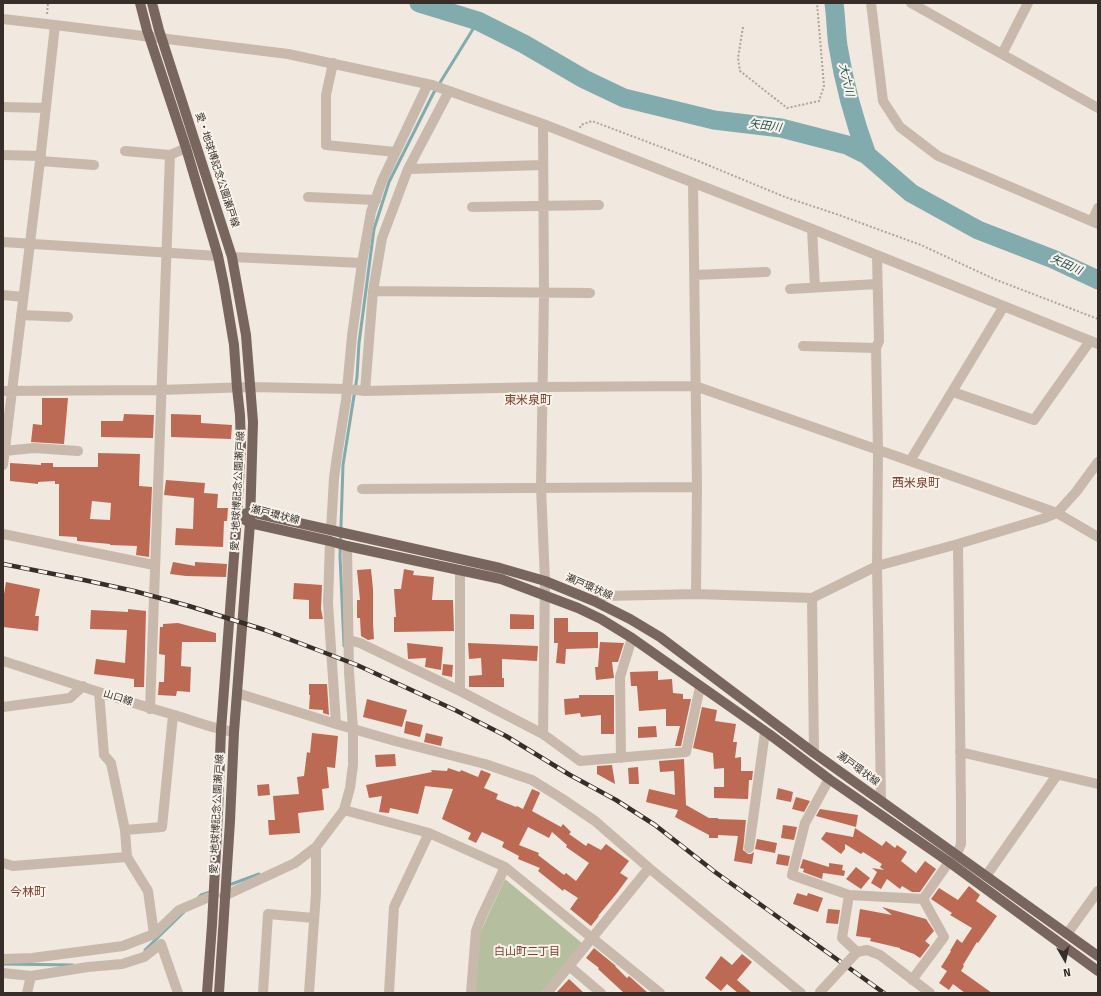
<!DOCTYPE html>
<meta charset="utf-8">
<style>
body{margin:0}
#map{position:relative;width:1101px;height:996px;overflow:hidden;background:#f1e8e0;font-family:"Fira Sans",sans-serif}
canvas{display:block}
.frame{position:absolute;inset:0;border:4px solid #372e2a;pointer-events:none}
.north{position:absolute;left:1045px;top:940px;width:40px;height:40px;-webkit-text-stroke:3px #f9f3ec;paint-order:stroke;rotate:171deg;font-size:11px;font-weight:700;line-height:16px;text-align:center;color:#372e2a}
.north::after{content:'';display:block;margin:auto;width:14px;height:18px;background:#372e2a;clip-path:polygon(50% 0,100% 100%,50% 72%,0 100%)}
</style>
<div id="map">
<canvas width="1101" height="996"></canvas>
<div class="frame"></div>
<div class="north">N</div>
</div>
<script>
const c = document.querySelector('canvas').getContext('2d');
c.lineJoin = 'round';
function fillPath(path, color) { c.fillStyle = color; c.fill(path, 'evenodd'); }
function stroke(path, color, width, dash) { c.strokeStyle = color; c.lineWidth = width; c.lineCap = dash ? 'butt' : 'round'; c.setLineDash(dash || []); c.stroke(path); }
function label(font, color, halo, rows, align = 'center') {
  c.font = font + ' "Fira Sans","Noto Sans JP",sans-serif'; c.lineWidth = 4; c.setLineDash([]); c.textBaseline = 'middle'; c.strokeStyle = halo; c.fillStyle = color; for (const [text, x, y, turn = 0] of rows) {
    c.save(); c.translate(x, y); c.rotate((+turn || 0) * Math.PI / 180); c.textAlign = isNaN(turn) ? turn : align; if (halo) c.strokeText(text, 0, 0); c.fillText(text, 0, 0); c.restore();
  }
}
fillPath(new Path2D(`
 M505,879L582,943L541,993H474L479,935Z`), '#b5bfa0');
stroke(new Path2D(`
 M344,646L340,556L343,465L357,377L359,343L374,229L389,182L433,94L478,21
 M229,885L259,874
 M198,898L201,895L210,892
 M145,950L184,912
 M3,964L73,965`), '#81abac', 3);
stroke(new Path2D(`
 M419,3L478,21L524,44L584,79L624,98L714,120L781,128L847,145L867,155L911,193L978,230L1053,259L1098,280
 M834,3C836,17 836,32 838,46C844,83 854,120 867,155`), '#81abac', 19);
fillPath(new Path2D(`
 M42,398H68L64,444L31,442L33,424L42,425Z
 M124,414L154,415L153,438L101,437V421H123Z
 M171,414L201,415V423L232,425L231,439L171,437Z
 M98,453L140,454L139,486L152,487L149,557L136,555L137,546L110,545V544L77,541V537L59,536V484H55V481L38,482V484L10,481V463L41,465V463H53V467H98ZM92,501L111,503L110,520L90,519Z
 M166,480L205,483L204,493L218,494L217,508H228L227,521H224L223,547L175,545L176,528L193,529L194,498L164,495Z
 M173,562L195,566V562L227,564L226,577L186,576L170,574Z
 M371,569L373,589V623L374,639L368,640L361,636L360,618H357V600H360L357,570Z
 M404,569L414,571L413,575L434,577L432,600H453L454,631L394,632V617H396L394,589H401Z
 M6,582L40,589L35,616H39L38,631L3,627V600Z
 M294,583L322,585L321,609L323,619H309V600L293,599Z
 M128,609L146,611L144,687H134V679L94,674L96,659L125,663L127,630L90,629L91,610L128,612Z
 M510,614L534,615V629H510Z
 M554,618H568V632H598V648L566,649L565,664L556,663L558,643H554Z
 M178,623L216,633V642H182L181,666L191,667L190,692L177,691L176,696L158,695L159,682H164L165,655L159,654L160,627H163V624Z
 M600,642L624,643L618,662H612L614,678L596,680L595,667H598Z
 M407,643L443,647L441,670L425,667L426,658L408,659Z
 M468,643L538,646L537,661L502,659V678H504V687H469V676L482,675L481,658L469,659Z
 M443,664L453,665L452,677L442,675Z
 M658,671V680L672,679L673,693L683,694V699H691L681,746H675L680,726H666V709L639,711L637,686H631L630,672Z
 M309,684H327L329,715L323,713V710L309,709L310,695H309Z
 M579,695H614V734H601V715L581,717L580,713L565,715L564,699L579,698Z
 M367,699L407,710L402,727L363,717Z
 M702,707L717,710L715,721L736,724L733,742H737L735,758L741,757V771H753L752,780H749L748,799L714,798V787H724V768L714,769L713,753L693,748Z
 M406,721L423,725L420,737L404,733Z
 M656,726L657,737L638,738V727Z
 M312,733L338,736L335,768L327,767L329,788L322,789L324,810L298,813L300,833L269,835L268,820H275L273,796L299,794L297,777L304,776L307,752L310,753Z
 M426,733L443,737L441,746L424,742Z
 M395,754L396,766L376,767L375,755Z
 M684,759L686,805L709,818H718V819L746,820L743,850L748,854H751L754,852L752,864L734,861L738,836L718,835V838H709V835L675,817L678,810L646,802L649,789L675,795L674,771L660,772L659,761Z
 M612,765L615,784L597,774V766Z
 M638,767L639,784H629L628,768Z
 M448,768L460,772L461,770L478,777L481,770L491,774L484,788L498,794L496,799L516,807L517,806L523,809L532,789L539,792L540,793L532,811L561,827L563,824L571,832L569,834L586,846L588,843L601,850L606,844L629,861L620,873L628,878L617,893L598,916H599L591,926L570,909L578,898L564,889L563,891L538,871L540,868L518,859L519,856L502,847L504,842L482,832L476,843L468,839L471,833L442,819L453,789L425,786L418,814L390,808L389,813L379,812L382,796L369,798L366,785L432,772L431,770L447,771ZM528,827L549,838L552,832L567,845L566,847L589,863L576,881L566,873L564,875L538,855L539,853L519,845Z
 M269,784L270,795L258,796L257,785Z
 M778,788L793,792L791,802L776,799Z
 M796,797L810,801L804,812L792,809Z
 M820,809L858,815L856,827L816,816Z
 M783,825L797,827L794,840L781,838Z
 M855,828L882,846L886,841L895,848L897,845L907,852L901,861L916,873L925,861L936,869L920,892H912L902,886L900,889L887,879L881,889L871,883L877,872L872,868L884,870L880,867L882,864L863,852L861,854L845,844V849L841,854L821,839L826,832L853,837Z
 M757,839L777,843L775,853L755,849Z
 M778,854L790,856L788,866L776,864Z
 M803,859L829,867V863L843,865L842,870L845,871L844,876L823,873L822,879L803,872L804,869L800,868Z
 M856,867L870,878L861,889L846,879Z
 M969,886L980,895L976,901L997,916L978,943L977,942L963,965L964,966L961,971L992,993H965L953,984L949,990L939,983L947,971L941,967L951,951H950L957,939L962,943L972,928L950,915L952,913L931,899L939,888L958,900Z
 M797,893L807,896L808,893L823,898L818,912L793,904Z
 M882,907L926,919L934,931L925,941L930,945L920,958L914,954L900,949V948L870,941L871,938L856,936L860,909L892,915Z
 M828,909L840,910L838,924L826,923Z
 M594,948L616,966H615L627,978L629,976L648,993H624L598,969L599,968L586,958Z
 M742,954L752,962L737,980L752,993H738L727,984L721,991L705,978L721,956L732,965Z
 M569,979L584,993H556Z`), '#bc6a53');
stroke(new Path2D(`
 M47,14L48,3
 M743,27L738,58L740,71L787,108L819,101L824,86L817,3
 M580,128L581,125L592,121L698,161L785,197L839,215L921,245L994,279L1098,319`), '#b4a396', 2, [2, 2]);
stroke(new Path2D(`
 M871,3L883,101L900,127L938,156L1098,224
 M911,3L1098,108
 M3,19L55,25L288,54L432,85L543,124L812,229L1098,344
 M1002,54L1028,3
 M333,63L326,95V145L395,152
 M3,107L46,108
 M543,124L544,293L541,488L545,581L543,734L580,761L686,752L700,687
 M125,151L170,155
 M3,155L41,156
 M40,161L94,165
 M408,169L543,165
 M693,183L697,487L696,594
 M308,197L376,200
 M472,207L599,205
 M1092,221L1098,208
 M812,229L815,287
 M3,242L218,256
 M877,256L879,341L876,348L878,450L877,566L881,800
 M232,257L362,263
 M695,275L766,272
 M790,289L877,284
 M373,291L590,293
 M3,295L23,297
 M21,315L68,317
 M803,346L876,348
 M3,391L160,390L250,387L347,389L365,391L542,387L695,386L910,461L1057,513L1098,537
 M365,391L373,291L382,238L408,169L449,91
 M953,392L1034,420L1090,341
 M4,451L34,448L78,451
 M910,461L1004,306
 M3,465L40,161L55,25
 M362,489L697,487
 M331,530L334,478L337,456L346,400L352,336L362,263L371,212L382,181L428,84
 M3,534L154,565
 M330,541L328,603L336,724L395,741L485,764L532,780L561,798L595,821L649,868
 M460,571V691
 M812,598L814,753
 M594,601L605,596L696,594L812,598L877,566L958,544L1045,518L1057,513L1076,492L1098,462
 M349,640L360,643L460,691L543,734
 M3,661C57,678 110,697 164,712C187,718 210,728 234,732
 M99,692L104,755L111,763L125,830L127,857L148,891L154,934
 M237,693L336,724
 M3,707L70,698L83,686
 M150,709C157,524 163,340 170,155L186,148
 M960,752L1098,784
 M621,758L620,677L632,638
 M829,779L805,823L792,875L849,895
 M344,810L350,788L353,765V729L349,672L347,546
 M125,830L162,827L173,715
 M429,833L505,867L592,938L649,868L801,993
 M749,848L765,732
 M957,854L961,844V805L958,544
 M3,863L13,866L127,857
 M986,876L1057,775
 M224,896L295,863L316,847
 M923,899L949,862
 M1067,934L1098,891
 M3,959L32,958L123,946L154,934L179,910L214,895
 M569,966L601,993
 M3,973L31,976L88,967L122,964L144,957L161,944L178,993
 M912,980L944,937L923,899L849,895L842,938L857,952L867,950L880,955L930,993
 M27,993L31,976
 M263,993L268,914L314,918
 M309,993L316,893V847L344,810L429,833L394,907L389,993
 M471,993L476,931L480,920L505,867
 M547,993L592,938L660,993`), '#c8b9ac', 10);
stroke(new Path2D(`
 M140,3L147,30L186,148L218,256L224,285L234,345L237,388L240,415L241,446L237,516L221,730L218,813L212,925L207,993
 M152,3L159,30L232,257L246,335L253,422L250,523L234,732L230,821L219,993
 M244,514L250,512L500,568L545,581L594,601L630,619L660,637L814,753L1098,956
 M245,520L250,523L330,541L347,546L501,579L578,608L601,619L632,638L769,734L829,779L949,862L1098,971`), '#78655d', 10);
const rail = new Path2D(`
 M3,564L84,580L134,591L189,606L265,630L357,665L455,710L506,736L570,775L616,800L655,825L715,872L884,993`);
stroke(rail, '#372e2a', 4.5);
stroke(rail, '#f9f3ec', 3, [9]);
stroke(new Path2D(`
 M820,992L857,952`), '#c8b9ac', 10);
label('10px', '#372e2a', '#f9f3ec', [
 ["愛・地球博記念公園瀬戸線",217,170,72],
 ["愛・地球博記念公園瀬戸線",238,491,-87],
 ["瀬戸環状線",275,515,14],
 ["瀬戸環状線",589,587,23],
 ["山口線",118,698,18],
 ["瀬戸環状線",858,769,36],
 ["愛・地球博記念公園瀬戸線",217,814,-87]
]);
label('italic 11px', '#235355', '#f9f3ec', [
 ["大六川",846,80,77],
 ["矢田川",765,126,8],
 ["矢田川",1066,265,24]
]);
label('11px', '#7f3d2a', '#f9f3ec', [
 ["白山町二丁目",527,952]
]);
label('12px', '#7f3d2a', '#f9f3ec', [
 ["東米泉町",528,401],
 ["西米泉町",916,484],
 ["今林町",28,893]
]);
</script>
